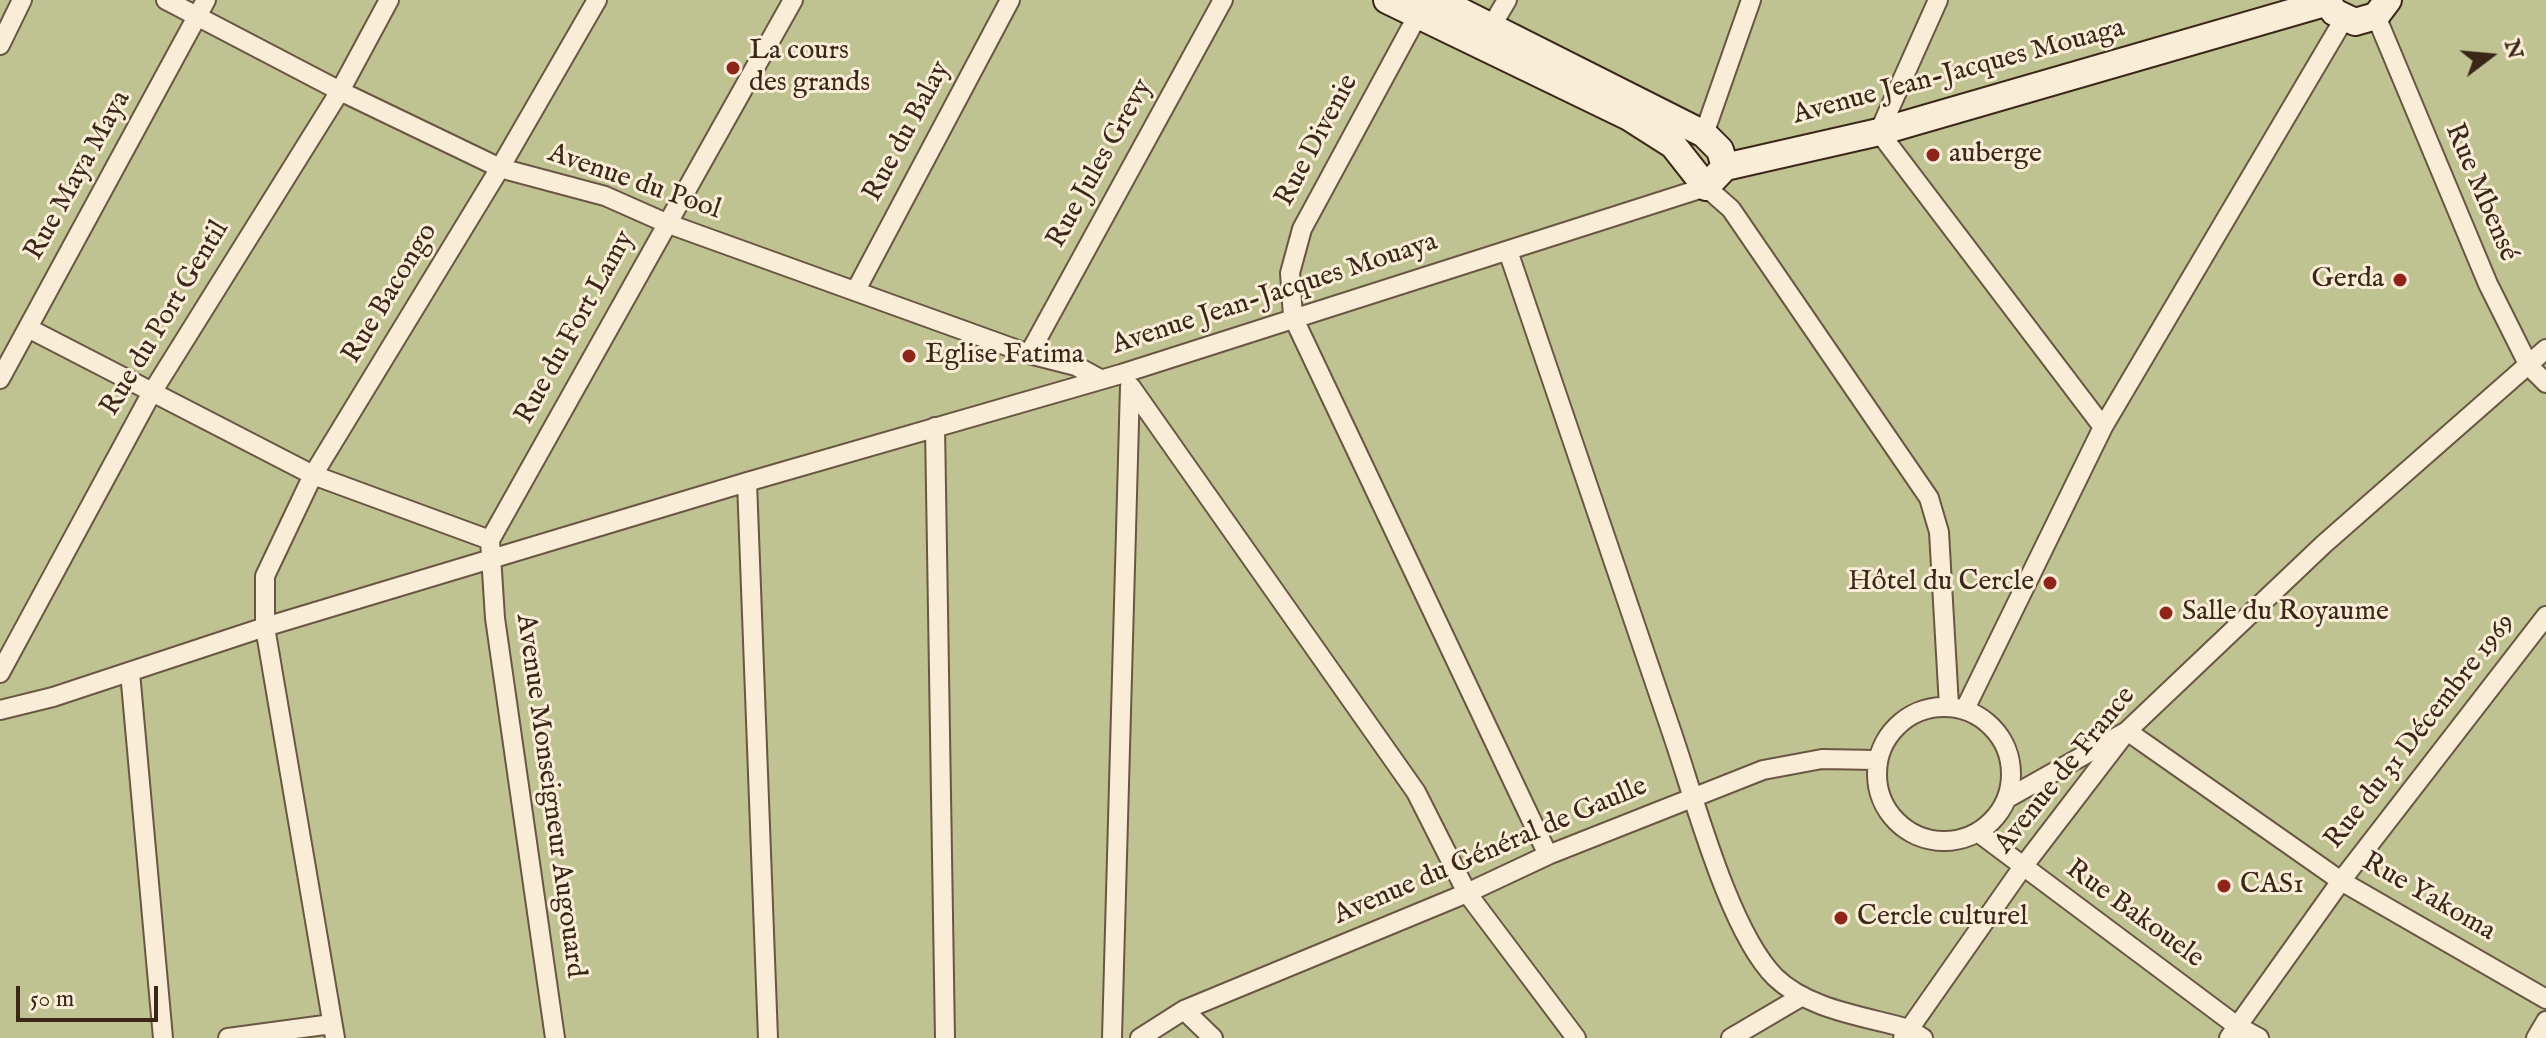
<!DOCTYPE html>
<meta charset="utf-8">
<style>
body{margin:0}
#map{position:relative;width:2546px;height:1038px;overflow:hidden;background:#f6e4c2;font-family:"IM FELL English",serif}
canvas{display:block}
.north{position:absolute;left:2450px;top:16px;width:80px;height:80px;-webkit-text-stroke:6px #f9edd7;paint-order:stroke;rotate:74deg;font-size:22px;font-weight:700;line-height:32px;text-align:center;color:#3b2618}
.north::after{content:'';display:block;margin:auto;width:28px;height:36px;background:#3b2618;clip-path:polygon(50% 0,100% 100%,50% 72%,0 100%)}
.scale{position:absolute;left:16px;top:986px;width:142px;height:36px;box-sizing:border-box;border:4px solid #3b2618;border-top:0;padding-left:10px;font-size:24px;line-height:28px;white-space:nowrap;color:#3b2618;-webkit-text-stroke:6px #f9edd7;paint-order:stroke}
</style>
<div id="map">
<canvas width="2546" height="1038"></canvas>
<div class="north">N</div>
<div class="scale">50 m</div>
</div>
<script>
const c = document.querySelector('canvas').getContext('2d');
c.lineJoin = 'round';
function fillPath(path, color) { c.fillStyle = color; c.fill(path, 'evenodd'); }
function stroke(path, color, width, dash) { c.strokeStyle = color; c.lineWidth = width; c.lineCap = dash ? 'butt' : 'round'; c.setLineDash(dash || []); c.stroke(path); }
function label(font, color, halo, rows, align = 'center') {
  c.font = font + ' "IM FELL English",serif'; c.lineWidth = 6; c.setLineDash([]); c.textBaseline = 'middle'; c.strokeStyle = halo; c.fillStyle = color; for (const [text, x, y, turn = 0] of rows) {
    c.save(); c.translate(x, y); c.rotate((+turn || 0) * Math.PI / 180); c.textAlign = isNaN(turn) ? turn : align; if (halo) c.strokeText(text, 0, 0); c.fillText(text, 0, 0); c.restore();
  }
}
fillPath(new Path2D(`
 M0,0H2546V1038H0Z`), '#bfc391');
const street = new Path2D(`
 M166,0L340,91L500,168L605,196L666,223L1029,354L1076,366L1100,379
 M1426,0L1302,229L1290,273L1293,317L1548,855
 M1938,0L1879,132L2103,427
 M2376,16L2488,284L2529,366L2546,383
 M1491,27L1507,0
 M0,45L22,0
 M1704,134L1751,0
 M1508,251C1563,412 1617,572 1672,733C1694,797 1729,931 1775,977C1809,1010 1864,1016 1909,1029L1923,1038
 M856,290L1010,0
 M28,328L313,475L490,540
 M1029,354L1223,0
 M0,379L206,0
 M1131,387L1416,792L1467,893L1576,1038
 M935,427L945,1038
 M747,482L768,1038
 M130,672L163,1038
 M0,673L151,394L340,91L389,0
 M1877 774a67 67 0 1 1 134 0a67 67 0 1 1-134 0Z
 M1965,709L2103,427L2344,19
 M0,710L53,697L265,627L747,482L1121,374L1706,187L1731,209L1929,498L1939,532L1949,706
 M2008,798L2127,731L2341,881L2546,999
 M1979,833L2237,1026L2259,1038
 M1184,1010L1213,1038
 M228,1038L332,1024
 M335,1038L265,627V576L313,475L500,168L597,0
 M555,1038L495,618L490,540L793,0
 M1112,1038L1130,386
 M1140,1038L1184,1010L1467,893L1548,855L1763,770L1822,759L1876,760
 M1731,1038L1799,998
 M1903,1038L2022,868L2127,731L2324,544L2546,349
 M2229,1038L2341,881L2546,616
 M2536,1038L2546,1021`);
const secondary = new Path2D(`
 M1387,0L1629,117L1673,145L1706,187L1725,167L1879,132L2328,2
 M1438,0L1704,134L1720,150L1725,167
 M2327,0L2334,12L2355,22L2376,16L2388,0`);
stroke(street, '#6a5642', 22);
stroke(secondary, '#3b2618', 30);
stroke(street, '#f9edd7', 18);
stroke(secondary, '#f9edd7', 26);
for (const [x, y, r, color] of [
 [733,68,8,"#8f2418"],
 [1933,155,8,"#8f2418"],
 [2400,280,8,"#8f2418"],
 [909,356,8,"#8f2418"],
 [2050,583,8,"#8f2418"],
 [2166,613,8,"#8f2418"],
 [2224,886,8,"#8f2418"],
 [1841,918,8,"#8f2418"]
]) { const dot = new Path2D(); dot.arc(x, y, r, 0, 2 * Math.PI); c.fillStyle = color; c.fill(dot); stroke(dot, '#f9edd7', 3); }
label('28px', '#3b2618', '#f9edd7', [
 ["La cours",749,52],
 ["des grands",749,84],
 ["auberge",1949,155],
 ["Gerda",2384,280,"right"],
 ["Eglise Fatima",925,356],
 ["Hôtel du Cercle",2034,583,"right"],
 ["Salle du Royaume",2182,613],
 ["CAS1",2240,886],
 ["Cercle culturel",1857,918]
], 'left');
label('28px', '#3b2618', '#f9edd7', [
 ["Avenue Jean-Jacques Mouaga",1959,73,-15],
 ["Rue du Balay",908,132,-62],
 ["Rue Divenie",1318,141,-62],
 ["Rue Jules Grevy",1101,164,-61],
 ["Rue Maya Maya",79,176,-61],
 ["Avenue du Pool",634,183,19],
 ["Rue Mbensé",2480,193,67],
 ["Rue Bacongo",391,294,-59],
 ["Avenue Jean-Jacques Mouaya",1275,295,-18],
 ["Rue du Port Gentil",166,319,-59],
 ["Rue du Fort Lamy",576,328,-61],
 ["Rue du 31 Décembre 1969",2421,732,-52],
 ["Avenue de France",2066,771,-51],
 ["Avenue Monseigneur Augouard",549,796,82],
 ["Avenue du Général de Gaulle",1491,852,-23],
 ["Rue Yakoma",2428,898,30],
 ["Rue Bakouele",2134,915,36]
]);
</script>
